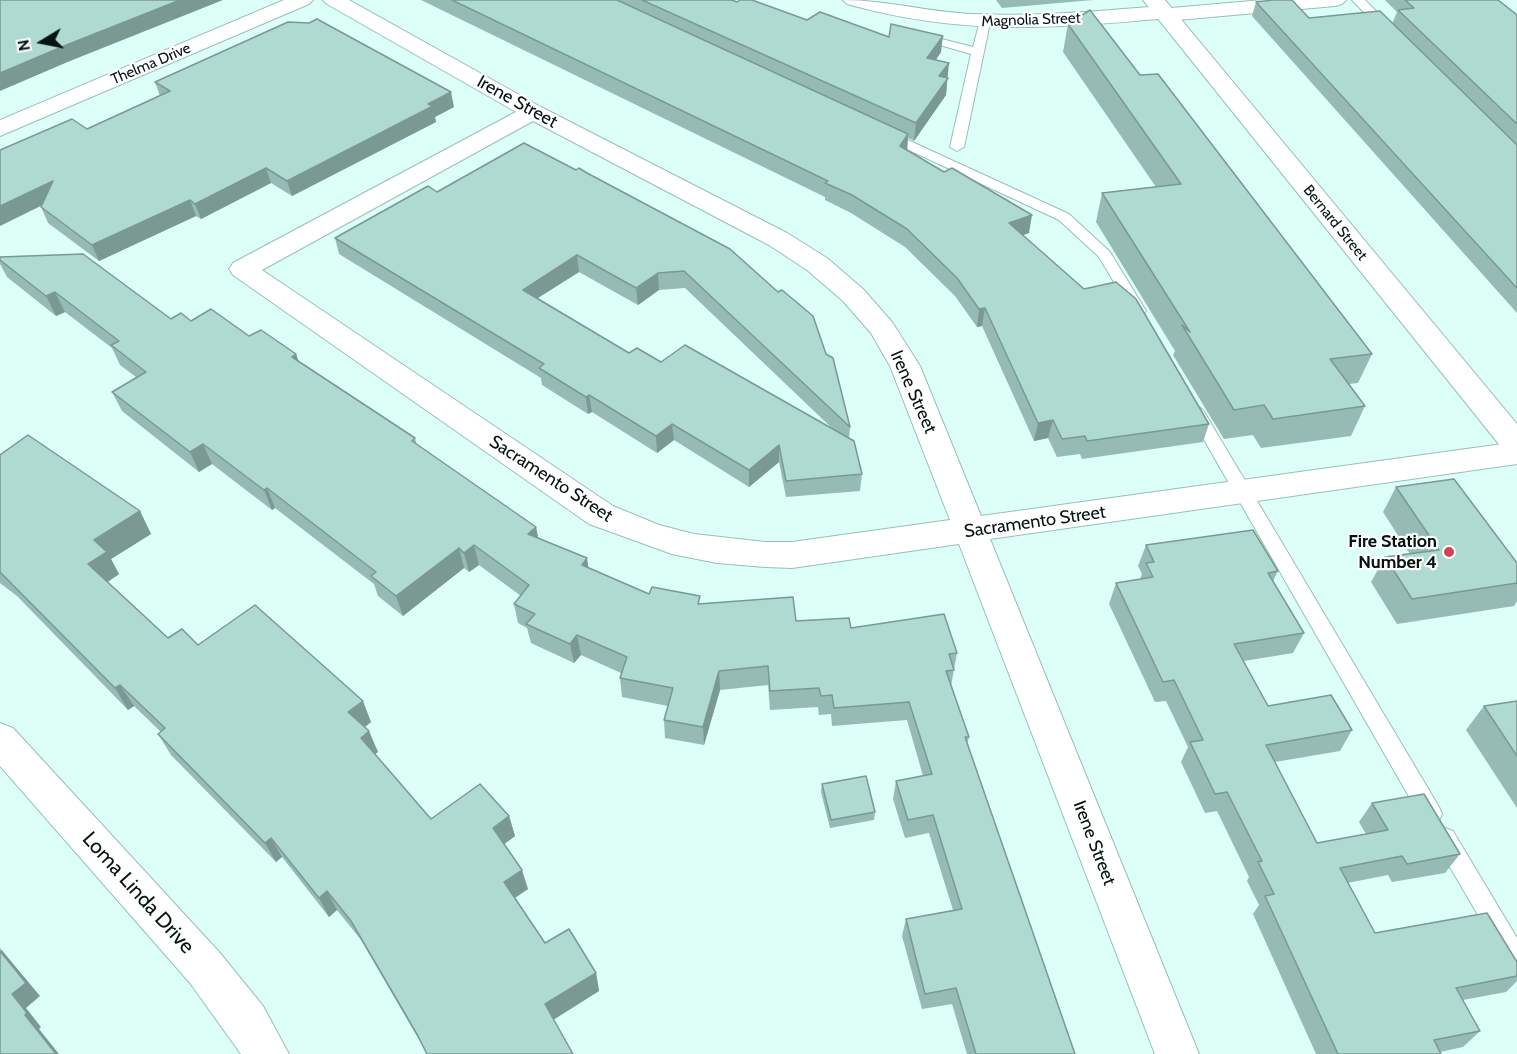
<!DOCTYPE html>
<style>
body{margin:0}
#map{position:relative;width:1517px;height:1054px;overflow:hidden;background:#dcfff8;font-family:Cabin,sans-serif}
canvas{display:block}
.north{position:absolute;left:12px;top:12px;width:60px;height:60px;-webkit-text-stroke:4px #fff;paint-order:stroke;rotate:260deg;font-size:16px;font-weight:700;line-height:24px;text-align:center;color:#041310}
.north::after{content:'';display:block;margin:auto;width:21px;height:27px;background:#041310;clip-path:polygon(50% 0,100% 100%,50% 72%,0 100%)}
</style>
<div id="map">
<canvas width="1517" height="1054"></canvas>
<div class="north">N</div>
</div>
<script>
const c = document.querySelector('canvas').getContext('2d');
c.lineJoin = 'round';
function stroke(path, color, width, dash) { c.strokeStyle = color; c.lineWidth = width; c.lineCap = dash ? 'butt' : 'round'; c.setLineDash(dash || []); c.stroke(path); }
function fillPath(path, color) { c.fillStyle = color; c.fill(path, 'evenodd'); }
function label(font, color, halo, rows, align = 'center') {
  c.font = font + ' Cabin,sans-serif'; c.lineWidth = 4.5; c.setLineDash([]); c.textBaseline = 'middle'; c.strokeStyle = halo; c.fillStyle = color; for (const [text, x, y, turn = 0] of rows) {
    c.save(); c.translate(x, y); c.rotate((+turn || 0) * Math.PI / 180); c.textAlign = isNaN(turn) ? turn : align; if (halo) c.strokeText(text, 0, 0); c.fillText(text, 0, 0); c.restore();
  }
}
const service = new Path2D(`
 M1352,0H1365L1391,26V32H1383Z
 M980,21L990,23L964,147L957,151L950,147L971,54L912,37L918,33L973,47Z
 M886,130L1069,214L1110,252L1146,311L1143,314H1133L1099,257L1059,220L881,137V131Z
 M1195,404L1203,410L1439,807L1442,814L1439,821L1431,824L1423,821L1187,410Z
 M1445,828L1453,831L1517,938V971L1509,968L1437,845L1434,838L1437,831Z`);
const minor = new Path2D(`
 M284,0H313L309,4L0,136V120Z
 M323,0H349L541,107L787,233L827,258L863,289L892,322L920,366L981,516L1517,442V464L990,539L1199,1054H1155L959,544L792,568L765,567L717,563L672,554L589,524L233,275L229,269L233,263L516,112L327,4ZM533,121L769,245L807,270L843,301L871,333L890,366L950,520L792,542H765L694,534L659,525L613,506L262,270Z
 M843,0C887,0 927,12 971,14C1035,17 1099,11 1163,6L1171,8L1263,0H1346L1342,4L1335,6L1166,21L1158,19C1045,29 958,35 847,4Z
 M0,723L13,728L220,953L263,1006L289,1054H241L190,983L0,766Z`);
const tertiary = new Path2D(`
 M1143,0H1165L1517,424V456L1506,453Z`);
stroke(service, '#96c0b7', 2);
stroke(minor, '#96c0b7', 2);
stroke(tertiary, '#96c0b7', 2);
fillPath(service, '#fff');
fillPath(minor, '#fff');
fillPath(tertiary, '#fff');
fillPath(new Path2D(`
 M421,0H732L807,20L889,37L941,52L936,60L947,78L946,95L914,141L908,138L907,150L1029,233L1023,235L1209,424L1203,442L1082,459L1080,454L1057,457L1048,438L1034,441L982,326L977,327L955,296L905,247L851,213L825,200V197Z
 M996,0H1093L1002,8Z
 M1385,0H1498L1517,15V313L1252,16L1256,2L1309,18L1392,24L1397,12Z
 M1068,24L1140,75L1372,354L1358,383L1349,384L1365,406L1351,436L1261,448L1253,435L1224,439L1173,355L1175,351L1096,222L1102,193L1156,187L1063,52Z
 M155,82L454,107L435,117L436,122L292,196L271,183L201,219L196,216L99,261L48,223L41,207L87,129L160,96Z
 M576,170L850,427L849,439L862,474L860,491L786,497L779,462L749,487L674,440L657,453L592,412L588,414L542,385L541,378L339,254L335,238L437,192ZM579,272L638,305L659,290L685,288L836,432L661,362L629,353L538,298Z
 M0,257L171,319L191,321L249,336L296,354L299,362L415,438L417,445L536,527L538,538L589,568L649,594L796,621L851,628L957,653L951,686L969,737L967,744L1075,1054H967L952,1004L922,1009L902,936L906,919L953,910L929,833L905,838L893,799L896,781L923,776L907,720L832,726L831,714L819,715L818,707L770,710L768,685L720,690L704,745L665,738L664,720L668,706L622,697L620,678L621,673L581,655L574,663L531,643L527,628L518,623L514,604L521,596L479,565L469,572L464,568L403,616L378,596L374,584L275,508L272,510L212,464L199,472L122,411L112,392L136,377L120,365L112,348L65,312L56,316L7,277L0,264Z
 M0,455L140,511L151,534L111,559L119,574L108,582L168,638L198,645L371,722L365,727L378,752L375,754L431,819L509,816L515,836L504,844L528,889L515,898L545,943L596,973L599,991L554,1019L425,1050L361,940L337,910L329,917L282,857L276,862L171,755L158,734L161,732L134,706L128,710L17,596L0,583Z
 M1396,487L1517,563V601L1514,606L1397,624L1371,582L1385,557L1410,554L1383,512Z
 M1146,545L1278,571L1273,581L1304,633L1293,653L1244,661L1268,706L1352,730L1340,751L1275,762L1317,843L1366,834L1359,822L1372,803L1460,854L1445,873L1392,882L1388,875L1347,883L1375,933L1517,962V981L1506,992L1463,1000L1480,1031L1463,1047L1440,1052L1441,1054H1316L1253,914L1259,905L1247,881L1249,877L1217,811L1205,813L1181,762L1188,747L1166,701L1155,702L1109,604L1116,583L1140,579L1142,574L1138,566Z
 M1517,701V808L1466,730L1484,706Z
 M822,784L875,812L874,820L830,828L821,792Z`), '#96bbb4');
fillPath(new Path2D(`
 M180,0H223L70,61L0,91V73L64,46Z
 M943,36L941,52L925,75L927,58Z
 M949,63L946,95L914,141L916,123L939,76Z
 M451,92L454,107L435,117L436,122L292,196L287,181L428,104Z
 M908,134L907,152L900,146Z
 M266,168L271,183L201,219L195,204Z
 M53,181L61,196L0,226V206Z
 M190,200L196,216L99,261L92,245Z
 M1032,215L1029,233L1006,241L1009,223Z
 M577,255L579,272L525,306L523,290Z
 M658,273L659,290L638,305L636,288Z
 M55,292L65,312L56,316L46,296Z
 M985,308L982,326L977,327L979,309Z
 M296,354L303,374L292,357Z
 M589,395L592,412L588,414L586,397Z
 M1053,420L1048,438L1034,441L1038,423Z
 M672,424L674,440L657,453L656,436Z
 M203,444L212,464L199,472L190,452Z
 M779,445V462L749,487V470Z
 M267,488L275,508L272,510L264,490Z
 M140,511L151,534L111,559L119,574L101,586L88,564L94,540Z
 M536,527L540,547L528,534Z
 M474,545L479,565L469,572L464,553Z
 M459,548L464,568L403,616L396,596Z
 M587,558L590,578L582,565Z
 M577,635L581,655L574,663L570,644Z
 M719,671L720,690L704,745L703,727Z
 M120,685L134,706L128,710L115,688Z
 M363,701L371,722L357,733L348,712Z
 M369,731L378,752L369,758L361,738Z
 M509,816L515,836L499,848L493,828Z
 M271,838L282,857L276,862L265,843Z
 M522,870L528,889L510,901L504,882Z
 M327,891L337,910L329,917L319,898Z
 M0,948L40,996L26,1008L41,1027L39,1029L59,1054H56L25,1015L12,994Z
 M596,973L599,991L550,1022L545,1004Z`), '#7a9992');
const building = new Path2D(`
 M0,0H180L64,46L0,73Z
 M452,0H617L908,134L900,146L944,172L952,168L1032,215L1009,223L1084,289L1116,282L1136,299L1209,424L1087,441L1085,436L1062,439L1053,420L1038,423L985,308L979,309L957,278L907,229L852,195L825,183L828,181Z
 M642,0H732L737,2L740,0H752L807,20L820,12L889,37L891,24L943,36L927,58L949,63L939,76L948,78L916,123Z
 M1273,0H1292L1309,18L1380,11L1517,145V288L1256,2Z
 M1405,0H1498L1517,15V124L1398,10L1414,8Z
 M1090,10L1140,75L1158,74L1372,354L1330,359L1365,406L1273,419L1264,405L1234,410L1182,325L1190,332L1102,193L1181,184L1068,24Z
 M317,19L451,92L428,104L433,106L287,181L266,168L195,204L190,200L92,245L41,207L53,181L0,206V150L72,119L87,129L170,91L155,82L288,22L309,23Z
 M524,143L576,170L579,168L587,173L730,249L778,292L782,290L813,316L826,354L833,358L850,427L684,271L658,273L636,288L577,255L523,290L629,353L637,348L661,362L685,345L854,441L862,474L786,481L779,445L749,470L672,424L656,436L589,395L586,397L539,368L544,364L335,238L428,186L437,192Z
 M83,254L171,319L181,313L191,321L211,309L249,336L261,330L296,354L292,357L415,438L412,441L536,527L528,534L587,558L582,565L649,594L652,587L700,596L698,604L793,597L796,621L849,618L851,628L944,614L957,653L949,654L954,670L946,671L969,737H965L1075,1054H976L956,988L925,994L906,919L962,909L933,815L908,820L896,781L932,774L909,702L834,708L832,695L821,696L819,688L770,691L768,666L719,671L703,727L664,720L673,688L620,678L627,657L577,635L570,644L526,624L535,614L514,604L529,585L474,545L464,553L459,548L396,596L371,576L376,572L267,488L264,490L203,444L190,452L112,392L146,372L111,345L119,341L55,292L46,296L0,260V257Z
 M28,435L140,511L94,540L107,552L88,564L168,638L182,629L198,645L255,605L363,701L348,712L369,731L361,738L431,819L480,784L509,816L493,828L522,870L504,882L545,943L569,929L596,973L545,1004L573,1054H427L418,1036L351,921L327,891L319,898L271,838L265,843L158,734L165,728L120,685L115,688L0,572V455Z
 M1454,479L1517,563V583L1412,599L1385,557L1439,550L1396,487Z
 M1253,530L1278,571L1268,573L1304,633L1234,644L1268,706L1331,695L1352,730L1266,745L1317,843L1388,830L1372,803L1424,794L1460,854L1407,864L1402,856L1340,868L1375,933L1487,913L1517,962V976L1456,988L1480,1031L1434,1040L1441,1054H1338L1265,896L1274,894L1258,862L1262,861L1227,792L1215,794L1190,742L1203,740L1174,680L1163,682L1116,583L1153,577L1146,563L1154,562L1146,545Z
 M1517,701V756L1484,706Z
 M866,776L875,812L831,820L822,784Z
 M0,951L26,983L12,994L27,1013L25,1015L56,1054H0Z`);
fillPath(building, '#afdad1');
stroke(building, '#7a9992', 1.5);
for (const [x, y, r, color] of [
 [1449,552,6,"#d2425a"]
]) { const dot = new Path2D(); dot.arc(x, y, r, 0, 2 * Math.PI); c.fillStyle = color; c.fill(dot); stroke(dot, '#fff', 2); }
label('15px', '#041310', '#fff', [
 ["Magnolia Street",1031,20,-2],
 ["Thelma Drive",151,64,-23],
 ["Bernard Street",1335,223,51]
]);
label('18px', '#041310', '#fff', [
 ["Irene Street",517,102,29],
 ["Irene Street",913,392,66],
 ["Sacramento Street",551,479,33],
 ["Sacramento Street",1035,522,-8],
 ["Irene Street",1094,843,69]
]);
label('bold 18px', '#041310', '#fff', [
 ["Fire Station",1437,542],
 ["Number 4",1437,563]
], 'right');
label('21px', '#041310', '#fff', [
 ["Loma Linda Drive",138,893,48]
]);
</script>
